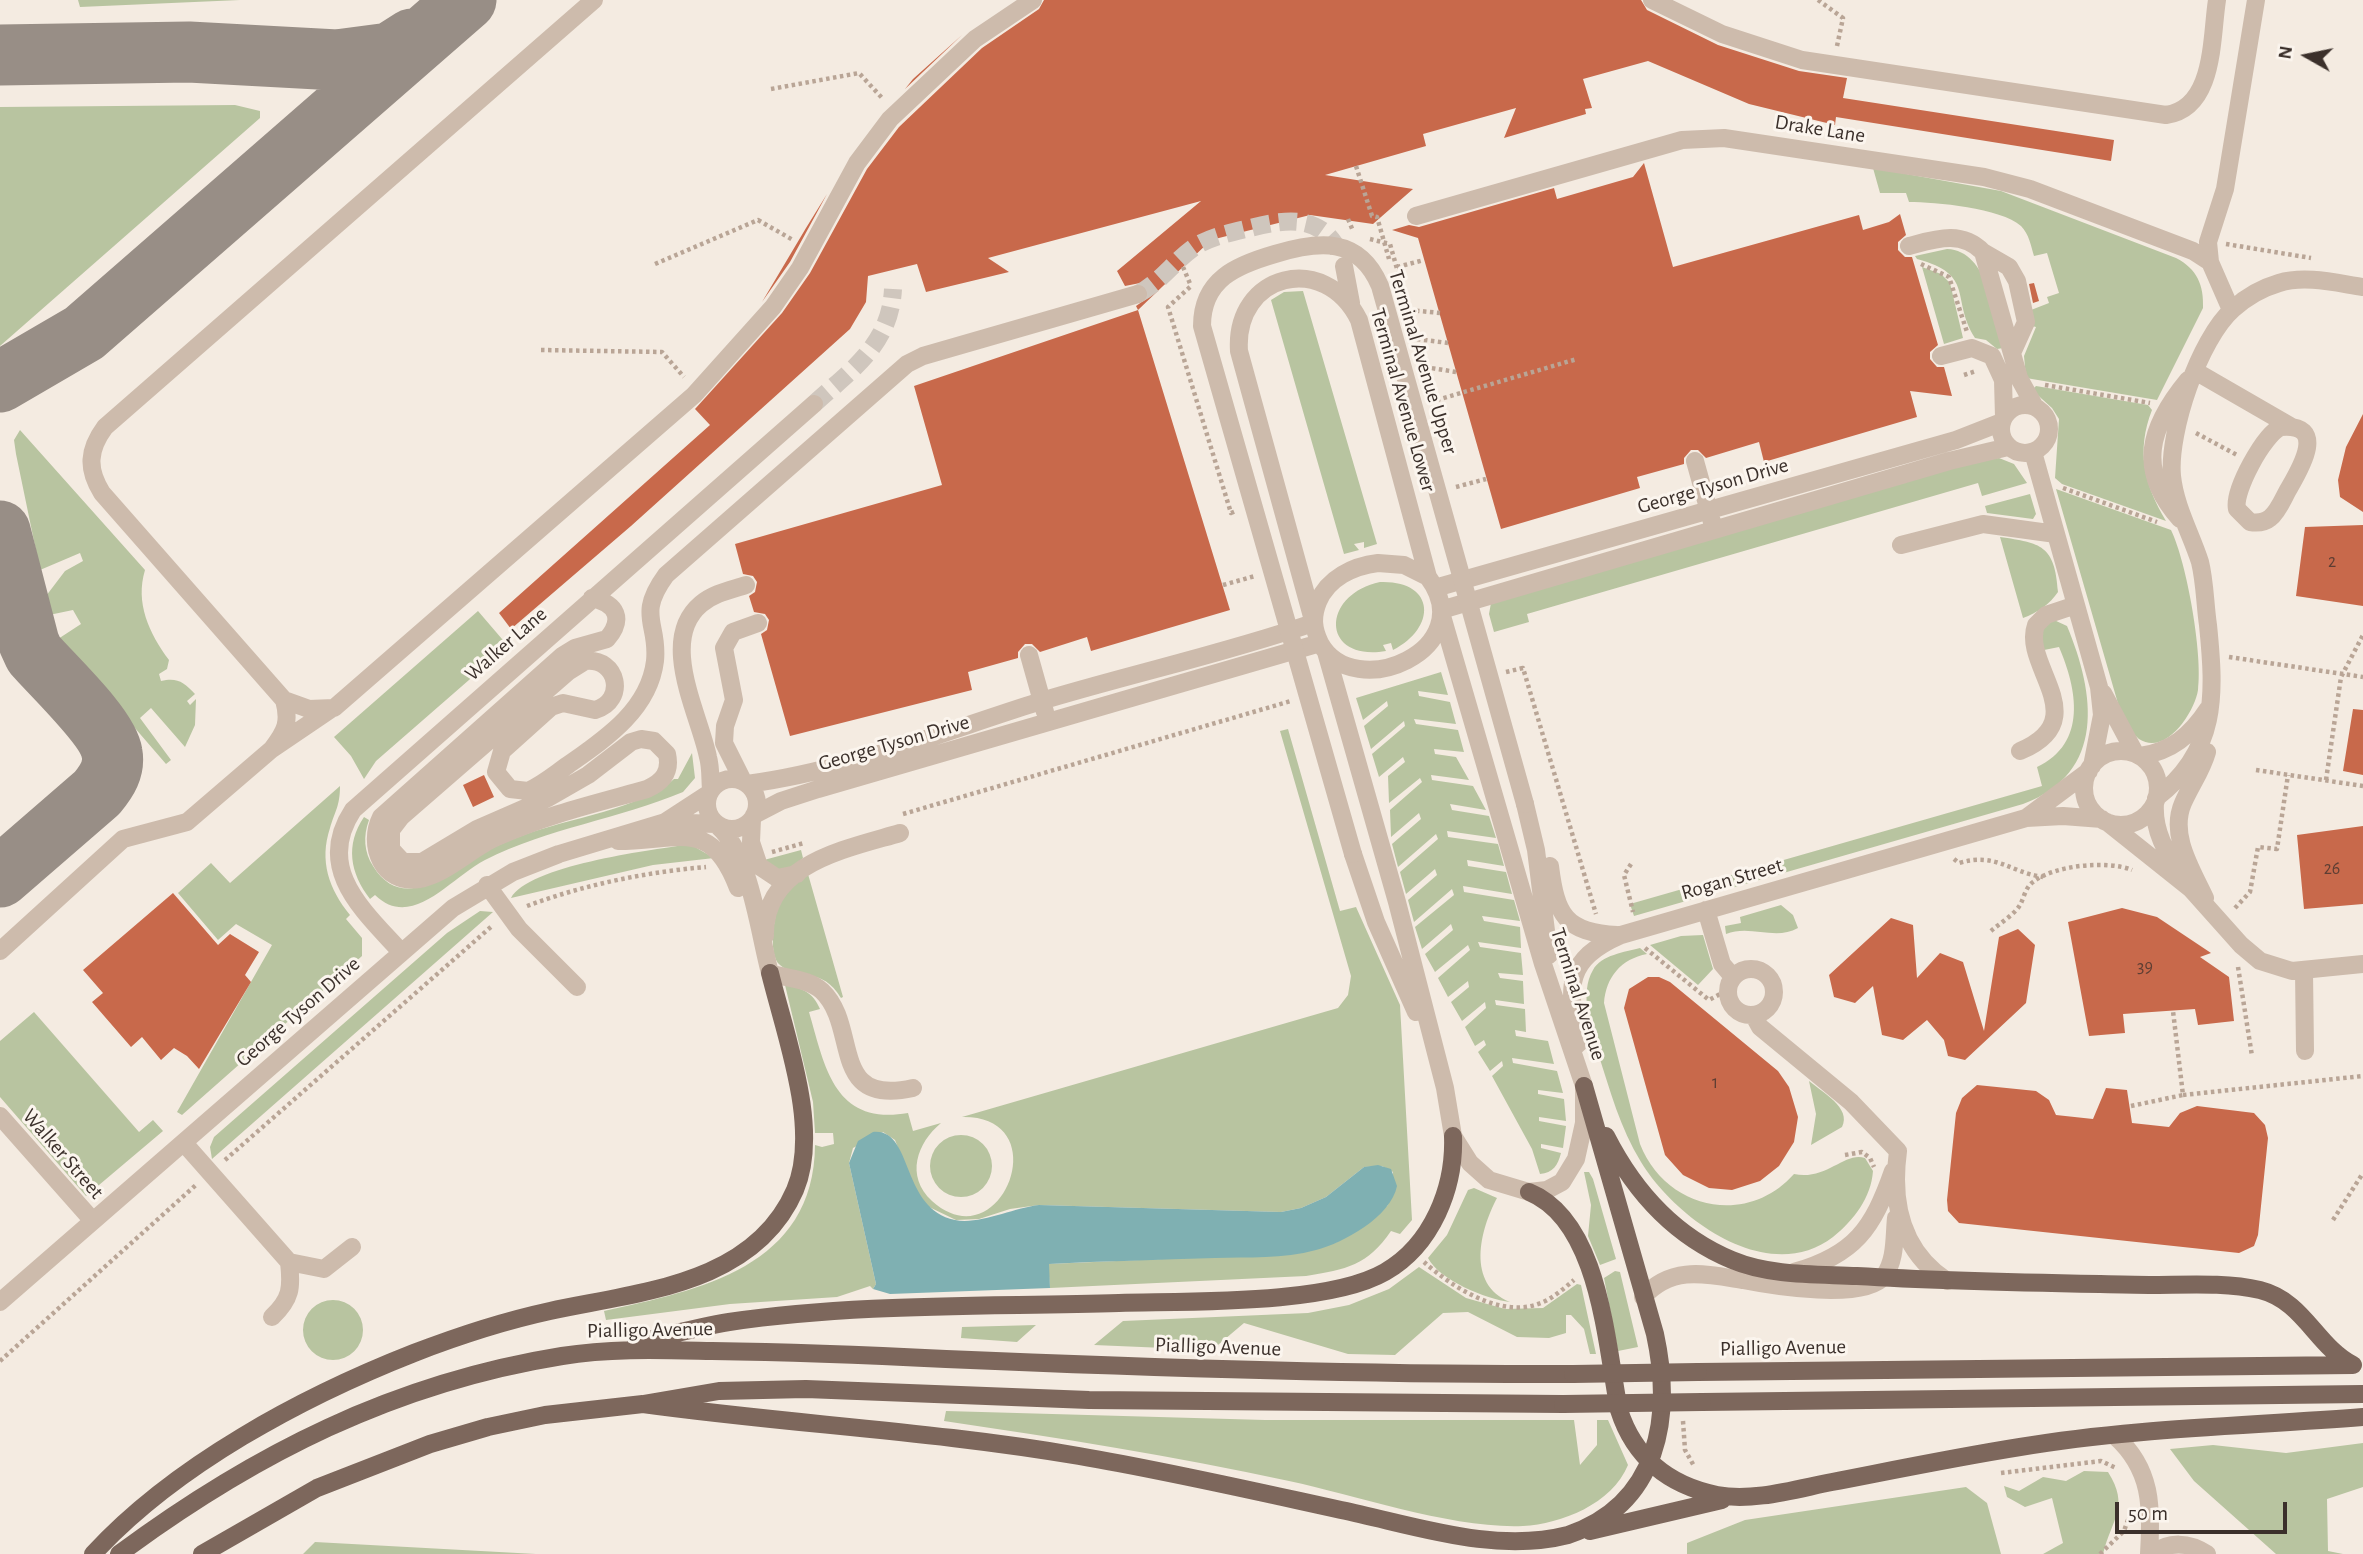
<!DOCTYPE html>
<style>
body{margin:0}
#map{position:relative;width:2363px;height:1554px;overflow:hidden;background:#f4ebe1;font-family:"Alegreya Sans",sans-serif}
canvas{display:block}
.north{position:absolute;left:2272px;top:21px;width:70px;height:70px;-webkit-text-stroke:5px #fbf5ee;paint-order:stroke;rotate:279deg;font-size:19px;font-weight:700;line-height:28px;text-align:center;color:#3b302b}
.north::after{content:'';display:block;margin:auto;width:24px;height:32px;background:#3b302b;clip-path:polygon(50% 0,100% 100%,50% 72%,0 100%)}
.scale{position:absolute;left:2115px;top:1502px;width:172px;height:32px;box-sizing:border-box;border:4px solid #3b302b;border-top:0;padding-left:9px;font-size:21px;line-height:24px;white-space:nowrap;color:#3b302b;-webkit-text-stroke:5px #fbf5ee;paint-order:stroke}
</style>
<div id="map">
<canvas width="2363" height="1554"></canvas>
<div class="north">N</div>
<div class="scale">50 m</div>
</div>
<script>
const c = document.querySelector('canvas').getContext('2d');
c.lineJoin = 'round';
function fillPath(path, color) { c.fillStyle = color; c.fill(path, 'evenodd'); }
function stroke(path, color, width, dash) { c.strokeStyle = color; c.lineWidth = width; c.lineCap = dash ? 'butt' : 'round'; c.setLineDash(dash || []); c.stroke(path); }
function label(font, color, halo, rows, align = 'center') {
  c.font = font + ' "Alegreya Sans",sans-serif'; c.lineWidth = 6; c.setLineDash([]); c.textBaseline = 'middle'; c.strokeStyle = halo; c.fillStyle = color; for (const [text, x, y, turn = 0] of rows) {
    c.save(); c.translate(x, y); c.rotate((+turn || 0) * Math.PI / 180); c.textAlign = isNaN(turn) ? turn : align; if (halo) c.strokeText(text, 0, 0); c.fillText(text, 0, 0); c.restore();
  }
}
fillPath(new Path2D(`
 M78,0H240L80,7Z
 M235,105L260,111V118L0,346V107Z
 M1873,168L2001,191L2176,258C2197,269 2204,285 2203,308L2157,400L2026,378L2024,356L2036,327L2032,326L2031,310L2049,303L2047,297L2059,293L2047,253L2034,256C2031,246 2029,234 2021,226C2001,208 1935,202 1909,202L1906,193H1880Z
 M1947,249C1989,251 1994,315 2003,348L1997,349L1986,340L1975,338C1950,298 1976,275 1917,259L1915,256Z
 M1922,267L1941,274L1950,283L1963,338L1944,344Z
 M1303,291L1377,544L1364,548V542L1354,544L1359,550L1344,554L1271,300L1284,292Z
 M2036,386L2148,405L2152,410C2136,451 2144,484 2166,521L2062,484L2055,478L2059,419L2052,408L2032,390Z
 M20,430L145,570C135,603 149,633 169,660L167,669L159,674L161,681C177,677 184,682 195,694L187,701L190,705L196,699L195,725L185,747L151,708L140,718L171,760L166,764L58,639L81,624L73,610L49,615L46,596L65,571L83,561L80,553L40,570L16,454L14,440Z
 M1999,458L2014,464L2027,483L1982,496L1978,483L1527,614L1529,622L1494,632L1489,614L1491,603L1970,461Z
 M2056,489L2171,530C2187,563 2203,655 2198,690C2195,711 2166,757 2139,739C2130,732 2125,717 2119,707Z
 M2030,494L2036,514L2033,519L1987,513L1985,506Z
 M2000,537C2041,543 2055,545 2058,592C2050,604 2037,613 2023,618Z
 M1380,582C1435,580 1438,627 1393,650L1391,643L1383,645L1386,651C1321,662 1320,595 1380,582Z
 M478,611L508,646L376,761L364,779L351,756L334,737Z
 M2054,620L2067,626C2095,693 2107,773 2023,804L1634,916L1630,904L2042,786L2037,767C2088,743 2077,689 2059,647L2044,650L2039,630Z
 M1441,672L1448,695L1418,691L1419,696L1450,702L1456,724L1414,719L1416,724L1458,730L1464,752L1434,749L1435,754L1456,757L1469,780L1431,775L1432,780L1473,786L1486,810L1450,804L1452,810L1489,816L1496,838L1447,831L1448,837L1498,844L1504,866L1467,860L1468,866L1506,872L1512,894L1463,886L1464,892L1514,900L1520,921L1482,916L1484,921L1520,927L1521,948L1478,942L1480,947L1521,953L1523,975L1498,973L1500,978L1523,981L1524,1004L1495,1000L1496,1005L1525,1009L1526,1032L1515,1030L1516,1036L1548,1041L1554,1064L1512,1058L1513,1063L1557,1071L1563,1093L1538,1090V1094L1564,1099L1566,1121L1539,1117V1121L1566,1126L1563,1148L1541,1144V1148L1561,1153C1558,1165 1553,1173 1540,1174L1532,1149L1492,1076L1503,1066L1502,1061L1490,1071L1478,1052L1486,1045L1484,1040L1475,1046L1465,1027L1486,1008L1485,1002L1462,1021L1451,1002L1469,987L1468,981L1448,997L1438,978L1470,950L1468,945L1435,972L1425,954L1453,930L1451,924L1422,949L1415,927L1454,895L1452,889L1414,922L1408,900L1437,875L1435,869L1406,894L1400,872L1438,839L1436,834L1398,867L1392,844L1421,819L1419,813L1391,837L1390,810L1422,782L1420,778L1389,803L1388,776L1405,762L1403,757L1379,777L1372,754L1405,726L1404,721L1371,749L1364,726L1388,706L1387,701L1363,720L1356,698Z
 M1288,729L1340,911L1356,907L1400,1005L1412,1220L1400,1234L1391,1231C1367,1266 1347,1269 1306,1276L1050,1288L1048,1264L1300,1253L1337,1242L1388,1205L1393,1172L1382,1166L1364,1167L1326,1197L1301,1208L1281,1212L1039,1205L1010,1209L979,1219L956,1220L927,1206L914,1188L895,1140L883,1132L853,1148L849,1163L876,1284L873,1289L870,1286L837,1297L730,1304L606,1320L604,1311C700,1290 814,1267 815,1145L822,1147L834,1144L833,1133H815L813,1102L785,985C802,988 813,992 820,1009L809,1012C825,1067 834,1126 908,1113L913,1131L941,1123C917,1143 905,1176 932,1201C1001,1263 1059,1115 962,1117L1338,1008L1348,995L1351,976L1280,731Z
 M692,753L695,778L683,792C619,819 548,828 485,860C450,878 412,931 375,895L370,899C350,873 345,845 364,817L369,820C363,836 364,852 373,866C401,912 445,876 475,857C490,849 507,841 524,835C565,819 644,808 674,779H678Z
 M340,786C340,806 335,811 330,828C319,861 329,889 350,915L346,919L362,938V956L182,1115L177,1112L272,945L236,924L218,940L178,893L211,863L230,883Z
 M685,845L695,847L714,858L653,865L511,898C528,866 649,850 685,845Z
 M801,850L803,858L793,867L778,870L764,860Z
 M808,874L843,997L841,998C822,966 799,981 780,965C767,955 774,909 783,896C789,888 800,881 808,874Z
 M1781,905L1793,915L1798,928C1775,941 1750,924 1726,934L1725,926L1741,923L1740,917Z
 M480,911L493,912L212,1159L210,1147L214,1137L447,933Z
 M1703,935L1713,969L1698,985L1650,945L1681,936Z
 M1640,948L1647,954C1621,959 1606,977 1604,1003L1640,1144C1666,1210 1747,1227 1794,1174C1826,1181 1845,1151 1865,1158L1873,1171C1871,1198 1854,1220 1833,1237C1768,1287 1675,1218 1641,1162C1620,1128 1610,1090 1598,1053C1591,1030 1579,993 1593,970C1601,955 1625,952 1640,948Z
 M34,1012L139,1132L153,1120L163,1131L86,1196L0,1097V1041Z
 M1809,1081C1822,1092 1852,1108 1842,1127L1811,1145L1816,1114Z
 M930 1166a31 31 0 1 1 62 0a31 31 0 1 1-62 0Z
 M1584,1172H1589L1593,1179L1616,1259L1600,1265L1588,1236L1591,1205Z
 M1474,1188L1497,1198C1480,1230 1466,1284 1510,1302C1486,1299 1439,1280 1428,1258L1447,1235L1468,1190Z
 M1419,1267L1466,1298L1505,1309L1543,1308L1577,1284L1581,1285L1596,1354H1590L1584,1329L1571,1315H1566V1333L1549,1338L1517,1337L1468,1312L1443,1313L1395,1355L1348,1354L1244,1323L1212,1350L1094,1345L1123,1321L1308,1313L1349,1305L1389,1289Z
 M1615,1271L1620,1272L1638,1347L1618,1351L1604,1278Z
 M303 1330a30 30 0 1 1 60 0a30 30 0 1 1-60 0Z
 M1036,1325L1017,1342L961,1338L962,1327Z
 M946,1411L1265,1420H1574L1580,1465L1597,1445V1420H1608L1628,1465C1612,1504 1561,1524 1523,1526C1454,1529 1358,1496 1289,1481C1174,1456 1059,1438 944,1421Z
 M2363,1443V1487L2327,1499L2328,1551L2343,1554H2276L2194,1481L2170,1449L2213,1445L2286,1453Z
 M2084,1471L2108,1472C2130,1507 2112,1518 2103,1554H2043L2063,1543L2052,1498L2025,1507L2007,1497L2004,1486L2019,1491L2043,1477L2066,1481Z
 M1966,1487L1987,1503L2001,1554H1687V1543L1745,1520Z
 M315,1542L536,1554H303Z`), '#b8c4a0');
fillPath(new Path2D(`
 M873,1132C914,1128 900,1209 955,1220C979,1225 1013,1208 1039,1205L1281,1212L1301,1208L1326,1197L1364,1167L1378,1165L1391,1169L1397,1186C1391,1217 1343,1243 1316,1250C1283,1259 1248,1257 1215,1258C1159,1260 1104,1261 1049,1264L1050,1288L890,1294L873,1289L876,1284L849,1163L858,1141Z`), '#7fb0b2');
stroke(new Path2D(`
 M0,55L189,52L337,60L390,53L412,39
 M0,382L84,333L466,0
 M0,531L29,643L34,654C53,676 108,727 112,753C115,769 107,781 97,793L0,877`), '#988e86', 61);
fillPath(new Path2D(`
 M1044,0H1641L1647,10L1718,45L1799,71L1847,78L1843,98L2114,140L2111,161L1836,117L1835,125L1749,104L1648,61L1583,79L1592,108L1585,109L1586,114L1504,138L1516,108L1423,134L1426,146L1325,175L1413,189L1373,224L1310,215L1211,240L1138,310L1136,306L1149,297V290L1140,283L1125,286L1117,271L1201,201L988,258L1009,272L926,292L917,264L868,276L866,302L850,329L631,526L511,629L499,613L710,425L695,409L782,313L810,273L867,169L899,127L982,48L1039,9Z
 M962,35L905,89L913,79Z
 M1644,163L1673,267L1859,215L1863,230L1889,222L1900,214L1906,235L1898,242V250L1905,257H1912L1938,345L1930,352V359L1937,367H1944L1952,396L1910,391L1917,417L1764,462L1759,442L1706,458L1698,450H1691L1684,458V464L1637,477L1640,488L1501,529L1418,238L1392,230L1409,225L1419,227L1554,188L1557,199L1633,177Z
 M827,194L790,262L762,302L806,228Z
 M2034,283L2039,301L2033,303L2029,284Z
 M1138,310L1230,610L1091,651L1087,637L1040,652L1032,644H1025L1018,652V658L968,672L972,690L790,736L761,634L767,630L769,620L765,614L754,612L749,596L755,592L757,582L753,576L743,574L735,544L942,485L914,386Z
 M2363,414V512L2340,497L2338,480L2346,447Z
 M2363,525V606L2296,596L2305,527Z
 M2353,709L2363,710V775L2343,771Z
 M484,775L494,797L473,807L463,785Z
 M2363,826V904L2304,909L2297,835Z
 M173,893L218,945L230,934L259,952L245,975L251,982L199,1069L187,1056L174,1048L161,1060L142,1037L131,1047L92,1002L103,993L83,970Z
 M2122,908L2157,917L2211,953L2200,957L2229,977L2234,1021L2198,1025L2195,1009L2123,1014L2125,1033L2089,1036L2068,922Z
 M1891,918L1913,925L1917,978L1940,953L1963,962L1984,1031L1999,937L2018,929L2035,945L2026,1003L1965,1060L1948,1056L1944,1040L1927,1020L1903,1040L1882,1035L1873,986L1855,1003L1834,997L1829,975Z
 M1648,977H1659L1670,982L1778,1071L1789,1087L1798,1117L1794,1142L1779,1166L1760,1181L1732,1190L1709,1188L1683,1175L1665,1155L1624,1008L1629,989Z
 M1977,1085L2036,1091L2049,1100L2056,1115L2093,1119L2106,1088L2127,1090L2132,1123L2169,1127L2180,1113L2197,1106L2254,1113L2265,1125L2268,1138L2258,1235L2254,1246L2239,1253L1959,1223L1948,1211L1947,1200L1956,1113L1962,1098Z`), '#c8694b');
stroke(new Path2D(`
 M1138,294C1161,282 1175,260 1196,246C1211,237 1229,233 1246,229C1285,219 1324,212 1341,257
 M814,404C852,369 890,345 893,289`), '#cfc6bd', 18, [18, 9]);
stroke(new Path2D(`
 M1818,0L1843,18L1837,46
 M771,89L859,73L883,99
 M1356,166L1372,216L1377,217L1389,259
 M1348,219L1353,231
 M1370,239L1390,244L1399,276
 M2226,244L2311,258
 M655,264L758,220L793,240
 M1921,264L1949,277L1967,332
 M1183,267L1191,286
 M1397,267L1424,260
 M1190,287L1168,307L1231,513L1236,511
 M1409,310L1440,313
 M1417,339L1448,343
 M541,350L662,352L684,377
 M1425,367L1456,372
 M1964,375L1976,371
 M2045,385L2150,403
 M1430,402L1577,359
 M2196,433L2237,455
 M1456,487L1486,479
 M2063,488L2157,522
 M1223,585L1255,576
 M2229,657L2363,677
 M1506,672L1523,668L1596,914
 M2256,770L2363,786
 M2326,780L2341,677L2363,635
 M903,814L1291,701
 M772,852L804,843
 M1954,859L1959,863C1996,852 2009,872 2043,877
 M1631,864L1624,875L1633,912
 M527,906C583,885 646,872 706,867
 M2235,908L2250,892L2258,847L2277,849L2288,775
 M1991,931C2000,923 2014,915 2020,905C2024,898 2025,888 2033,882C2054,865 2108,860 2132,870
 M1645,948L1709,1000L1724,992
 M2238,967L2252,1056
 M2183,1095L2363,1076
 M2131,1106L2183,1095L2173,1011
 M1845,1155L1862,1152L1870,1158L1874,1167
 M225,1160L492,926
 M2333,1220L2363,1173
 M1424,1262C1451,1286 1499,1318 1538,1304C1551,1300 1563,1289 1574,1280
 M0,1361L197,1184
 M1683,1421L1685,1450L1694,1466
 M2001,1473L2101,1461L2116,1468
 M2100,1554L2124,1531L2129,1517`), '#b9a596', 4.5, [3.5, 3.5]);
stroke(new Path2D(`
 M1652,0L1722,34L1802,60L2166,115C2215,108 2211,38 2217,0
 M1416,216L1682,140L1724,138L1984,177L2030,189L2193,251L2210,262
 M1909,246C1936,239 1961,230 1983,252L2019,378L2035,407
 M1983,252L2009,267L2017,281L2026,322L2012,353
 M1344,266L1351,303
 M2231,310L2210,262L2208,242L2225,189L2256,0
 M1941,356L1972,348L1992,356L2003,380L2004,417
 M2195,371L2292,427
 M2001 429a24 24 0 1 1 48 0a24 24 0 1 1-48 0Z
 M2281,427C2329,423 2299,471 2288,490C2283,499 2278,512 2270,518C2264,523 2257,523 2250,522L2237,509C2233,491 2264,434 2281,427Z
 M2033,452L2099,687L2102,715L2092,766
 M1695,461L1712,522
 M2180,519C2136,470 2149,427 2188,380
 M1901,545L1983,524L2056,534
 M1378,563L1404,565L1428,577C1482,649 1354,705 1320,643C1313,629 1312,617 1318,602C1328,578 1353,566 1378,563Z
 M1435,588L1956,440L2002,422
 M592,598C617,604 624,619 607,639L575,648L562,656L381,817C367,845 382,885 419,879C447,874 472,847 499,836C546,815 597,803 647,789C663,782 671,772 667,754L654,741L641,739L631,742L588,775L548,798L477,829L422,862H403L391,849V830L401,817L569,671L585,661C618,657 627,701 595,710L563,703L551,707L502,751L496,772L510,789L528,791C542,785 555,774 568,765C605,739 649,710 655,661C659,623 636,616 666,575L907,364L923,356L1138,294
 M1441,610L1949,461L2008,447
 M1313,620L1239,351C1234,273 1325,251 1359,320L1428,577
 M1326,652L1397,902L1445,1088L1453,1136L1470,1163L1489,1180L1529,1192L1547,1190L1562,1182L1576,1159L1584,1123V1086L1543,964L1442,616
 M1029,655L1045,712
 M2103,693L2135,753
 M284,700L309,709L334,708L694,395L773,307L800,268L857,163L890,119L975,39L1033,0
 M272,749C286,731 290,722 284,700L102,493C87,469 88,450 105,427L594,0
 M2020,751C2096,719 2021,666 2036,625L2046,615L2076,605
 M2084 788a37 37 0 1 1 74 0a37 37 0 1 1-74 0Z
 M2140,756C2171,752 2191,735 2208,709
 M707 804a25 25 0 1 1 50 0a25 25 0 1 1-50 0Z
 M743,781L724,743L725,726L734,700L724,648L733,632L758,623
 M747,784C846,771 943,732 1038,702C1130,674 1223,654 1313,623
 M711,789C710,779 711,768 708,757C699,713 658,640 701,604C714,593 731,590 746,585
 M2156,798C2218,751 2215,695 2208,625C2205,605 2205,582 2200,562C2191,534 2175,506 2172,476C2168,432 2199,339 2233,309C2245,298 2262,288 2279,283C2305,275 2336,283 2363,287
 M2155,803C2153,831 2166,852 2181,875
 M1525,804L1536,850L1549,955
 M754,815L781,801L818,789L1320,643
 M2026,818L2089,771
 M752,819L751,842L759,866L777,878L797,874
 M665,822L715,824
 M2107,822L2191,889L2241,945L2260,961L2292,971L2363,964
 M719,827C750,855 759,932 770,973C787,979 808,978 822,991C860,1027 828,1107 913,1088
 M618,841C680,841 711,817 738,888
 M1353,854L1376,922L1416,1012
 M1550,866C1556,914 1565,933 1617,935
 M487,885L519,929L577,987
 M2205,898C2192,870 2169,835 2183,803C2191,785 2202,770 2207,752
 M1706,910L1722,964L1733,977
 M765,936C763,864 846,849 900,833
 M0,951L123,839L187,822L272,749L331,709
 M401,952C364,911 314,869 353,810L814,404
 M1728 992a23 23 0 1 1 46 0a23 23 0 1 1-46 0Z
 M2304,971L2305,1051
 M1754,1016L1760,1027L1851,1102L1898,1151C1891,1203 1901,1251 1947,1281
 M1578,1044C1569,988 1562,961 1621,935L2026,818L2063,816L2102,819
 M0,1116L93,1221
 M184,1143L289,1262L324,1269L352,1247
 M1794,1272C1855,1255 1873,1228 1893,1171
 M1643,1297C1672,1265 1706,1274 1743,1280C1773,1286 1865,1301 1884,1276C1896,1260 1894,1237 1896,1218
 M0,1302L453,908L513,872L559,854L665,822L708,794
 M272,1317C291,1299 292,1288 289,1262
 M2115,1436C2152,1469 2152,1507 2149,1554
 M2152,1554C2169,1541 2189,1542 2207,1554`), '#cdbbac', 18);
stroke(new Path2D(`
 M1606,1136C1634,1191 1674,1236 1732,1260C1770,1276 1816,1274 1857,1276C1955,1282 2052,1283 2149,1285C2185,1285 2225,1282 2260,1290C2304,1301 2316,1346 2353,1365
 M1529,1192C1600,1221 1606,1344 1619,1410C1634,1457 1668,1485 1717,1495C1753,1502 1796,1489 1832,1482C1894,1470 1957,1457 2020,1447C2132,1428 2249,1426 2363,1417
 M636,1343C666,1336 697,1327 729,1322C857,1303 990,1307 1119,1303C1188,1301 1328,1305 1385,1272C1432,1245 1455,1188 1453,1136
 M1698,1372L2353,1365
 M1702,1402L2363,1394
 M643,1404C788,1424 934,1431 1079,1456C1167,1471 1254,1491 1341,1510C1414,1525 1494,1554 1568,1535C1659,1504 1673,1417 1655,1334L1584,1086
 M1590,1531L1722,1500
 M93,1554C175,1465 302,1397 414,1353C458,1336 504,1321 550,1311C638,1292 754,1285 795,1190C821,1129 785,1035 770,973
 M119,1554C254,1454 394,1383 562,1356C612,1348 662,1350 712,1351C790,1352 868,1355 946,1359C1155,1368 1364,1375 1573,1374
 M202,1554L317,1488L430,1444L488,1427L545,1415L643,1404L719,1391L806,1389L1089,1400L1563,1404`), '#7d675c', 18);
stroke(new Path2D(`
 M1353,854L1202,326C1202,279 1237,265 1275,254C1318,241 1359,236 1380,286L1525,804`), '#cdbbac', 18);
stroke(new Path2D(`
 M1573,1374L1698,1372
 M1563,1404L1702,1402`), '#7d675c', 18);
label('18px', '#5e3e33', null, [
 ["2",2332,562],
 ["26",2332,869],
 ["39",2145,967],
 ["1",1715,1083]
]);
label('21px', '#3b302b', '#fbf5ee', [
 ["Drake Lane",1820,129,9],
 ["Terminal Avenue Upper",1423,362,73],
 ["Terminal Avenue Lower",1403,400,74],
 ["George Tyson Drive",1713,486,-16],
 ["Walker Lane",506,644,-41],
 ["George Tyson Drive",894,743,-16],
 ["Rogan Street",1732,879,-16],
 ["Terminal Avenue",1578,994,72],
 ["George Tyson Drive",298,1012,-41],
 ["Walker Street",63,1154,49],
 ["Pialligo Avenue",650,1330,-1],
 ["Pialligo Avenue",1218,1347,2],
 ["Pialligo Avenue",1783,1348,-1]
]);
</script>
